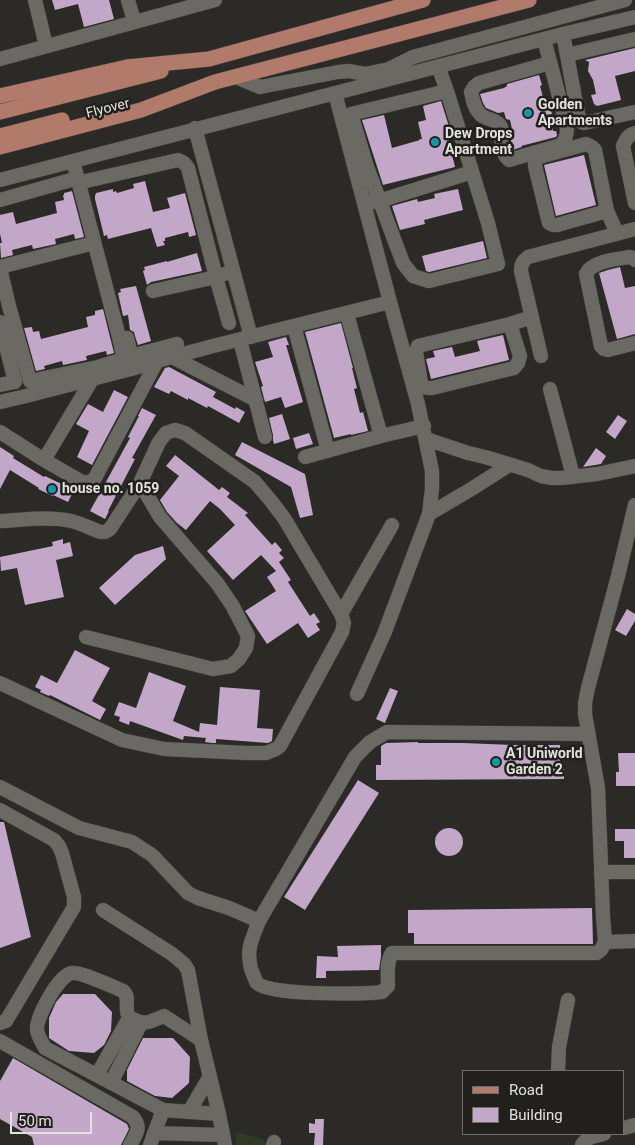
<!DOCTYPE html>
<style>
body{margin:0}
#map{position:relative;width:635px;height:1145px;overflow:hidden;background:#2b2a26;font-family:Roboto,sans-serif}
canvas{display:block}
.legend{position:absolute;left:462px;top:1070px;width:162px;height:65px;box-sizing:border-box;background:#22201c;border:1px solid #6f6e6a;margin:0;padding:6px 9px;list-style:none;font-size:15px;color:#e2e2df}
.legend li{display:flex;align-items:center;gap:10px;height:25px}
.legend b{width:25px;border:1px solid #6f6e6a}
.scale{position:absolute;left:10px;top:1112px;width:82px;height:22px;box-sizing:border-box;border:2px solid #e2e2df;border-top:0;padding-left:6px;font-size:15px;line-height:18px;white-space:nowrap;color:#e2e2df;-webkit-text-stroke:4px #22201c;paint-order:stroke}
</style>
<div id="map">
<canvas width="635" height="1145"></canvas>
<ul class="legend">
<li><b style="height:6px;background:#b27a6a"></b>Road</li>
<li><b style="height:14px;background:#c2a7c8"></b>Building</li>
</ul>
<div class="scale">50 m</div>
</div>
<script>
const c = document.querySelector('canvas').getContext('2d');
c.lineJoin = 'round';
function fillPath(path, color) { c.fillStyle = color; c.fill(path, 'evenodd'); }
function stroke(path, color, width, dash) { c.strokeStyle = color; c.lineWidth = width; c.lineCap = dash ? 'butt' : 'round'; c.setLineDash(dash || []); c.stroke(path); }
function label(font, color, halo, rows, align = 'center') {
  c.font = font + ' Roboto,sans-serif'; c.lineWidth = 5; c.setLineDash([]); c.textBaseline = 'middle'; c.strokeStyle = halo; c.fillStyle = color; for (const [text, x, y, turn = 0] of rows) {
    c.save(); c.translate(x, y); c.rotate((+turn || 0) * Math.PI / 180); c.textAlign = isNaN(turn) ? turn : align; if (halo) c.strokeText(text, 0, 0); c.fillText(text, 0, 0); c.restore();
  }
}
fillPath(new Path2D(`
 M236,1132L263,1139L266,1145H236Z`), '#313b22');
fillPath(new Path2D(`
 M52,0H109L114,19L84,27L78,4L55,10Z
 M635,48V71L615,76L621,100L597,106L594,104L591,95L596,94L593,80L588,71L589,62L585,60Z
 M539,75L542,85L540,86L545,104L549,103L552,114L549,115L553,131H556L557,135L556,137L521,146L522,147L512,150L511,146V139L514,138L510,120L506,119L504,112L498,113L486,108L483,103L480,94L504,88L507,86V84Z
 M441,101L452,136L448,137L455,167L383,185L362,120L384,115L392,148L420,140L419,139H422L418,122L426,120L423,106Z
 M584,155L596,205L556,216L544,165Z
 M145,181L153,212L170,208L167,198L185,193L196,235L189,237L188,232L165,238V241H163L165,245L157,247L151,228L108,239L107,235L104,236L95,199V196L96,193L113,189V192L116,191L117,193L134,188L133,184Z
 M458,189L463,210L424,220L425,224L400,230L392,206L417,199L418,202L435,198L434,194Z
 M72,191L84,237L75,239L74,234L55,239L56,244L33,249L32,245L12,250L13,255L1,258L0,243H2L0,234V215L13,212L16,224L57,213L55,202L64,200L63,195H64V193Z
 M483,241L487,258L429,272L426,271L422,256Z
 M197,253L202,271L151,282L147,285L143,271L145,270L144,267L167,261V262Z
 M620,267L625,288L635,286V334L617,339L599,273L608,270Z
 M136,286L151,341L138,345L135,336L134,332L130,330L128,315L123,316L118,293L121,292L120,289Z
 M103,309L114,353L107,355L106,351L86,356L87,360L63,365L62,361L44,366L45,369L36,371L24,328L32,327L33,332L39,331L41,339L88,327L86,317L95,315V311Z
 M341,323L353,368H352L357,388L354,389L360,413L363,412L368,431L351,435V434L334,438L305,332Z
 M503,335L509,360L431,379L426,359L435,357L433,351L452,347L455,357L480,351L477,341Z
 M286,337L289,345H286L303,402L285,408L281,397L265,402L261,387L263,386L255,362L273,357L268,342Z
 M169,367L216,392L213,397L235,409L236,407L245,412L239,423L208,406L207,408L188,398V400L171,391L169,394L154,387L165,368Z
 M114,390L128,397L92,465L77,457L89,431L76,424L88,404L103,412Z
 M142,408L156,415L132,458L135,459L108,511H109L105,519L90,511L130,438L128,437L139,416H138Z
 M282,414L290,439L274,444L273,440V435L269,418Z
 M618,415L627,421L615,439L606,432Z
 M309,433L313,444L296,449L293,438Z
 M242,442L305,474L313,515L300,518L291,487L235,455Z
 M0,447L14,456L13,458L44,477L45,476L74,490L68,502L53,495V496L38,489L39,488L10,470L0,489Z
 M596,448L606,456L601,464L583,467Z
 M175,455L219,490L222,487L230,493L227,497L248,513L245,515L272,545L275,542L282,550L279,553L284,558L279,562L291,580L288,582L310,616L314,613L320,622L316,624L320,630L308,638L298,623L267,644L245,611L276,591L267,577L276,571L261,555L233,580L207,551L235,525L220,509L210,501L186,530L177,523L167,512L160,500L179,476L166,466Z
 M63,539V544L70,542L73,556L56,560L64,597L25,605L17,568L1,571L0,557L53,546L52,542Z
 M163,546L166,559L115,605L99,588L135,555Z
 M627,609L635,614V621L626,636L615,630Z
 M75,650L110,668L92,701L106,709L100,720L50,695L49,696L40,692L41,690L35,687L41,675L57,683Z
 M149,672L186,686L173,721L199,732L200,723L217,725L220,687L260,690L257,728L273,729L272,741L268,743L216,739V743H212L205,742L206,738L184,736L183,740L130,721L129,725L119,721L120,717L114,715L119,702L136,708Z
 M390,688L398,691L385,723L376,719Z
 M418,742V743H463L513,745H560V764H564V779L376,780V765H381V746L386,743Z
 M618,753H635V786H616V772H619Z
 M358,780L379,793L305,910L284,897Z
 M0,822H4L31,937L0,948Z
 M435 842a14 14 0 1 1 28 0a14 14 0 1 1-28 0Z
 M615,829H635V858H624V841H615Z
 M592,908L593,944H414V933H408V910Z
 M381,945V956L379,970L326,971V978H316L317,956L338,957L337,946Z
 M63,994H95L112,1012L111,1031L104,1045L94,1053L69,1051L49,1038V1018L56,1002Z
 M143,1038H173L190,1057L189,1083L172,1098L155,1096L127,1081V1070Z
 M13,1058L127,1124L129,1129L121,1145H34L32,1137L0,1119V1081Z
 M315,1119H324L323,1145H314L315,1133H309V1123L315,1124Z`), '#c2a7c8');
const minor = new Path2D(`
 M35,0L46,46
 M128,0L134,21
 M563,34L579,119L581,122L584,123L635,112
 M544,39L566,123C568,132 567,138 561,145L509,160C502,154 501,146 502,138C502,135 503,132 502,130C499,118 486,121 480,114C474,108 473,100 471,92L474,87L479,83L550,63
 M567,55L635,39
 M0,59L215,0
 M438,66L447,91L351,114L367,167L403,263L413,276L429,281L498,264L488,223L447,91
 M236,77L260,87L338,72L349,71L365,74L389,69L413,57L625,0
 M335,93L390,302L418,404L432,471V489L429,514L384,634L357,694
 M195,128L251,337
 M635,133C628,135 626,139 623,146L635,203
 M0,180L563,34L635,17
 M86,181L178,160C183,162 185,163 188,168L216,277L233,271
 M0,200L78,178
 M372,202L379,201L472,172
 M607,211L557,225H553L549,223L535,166V161L539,157L586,144L592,147L595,150L607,211L617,233
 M635,260L633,258L630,257C617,259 592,261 586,274L601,346L604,349L608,350L635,343
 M0,267L94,243
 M0,268L9,306L30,381L98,367L124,359L119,337L73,161
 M153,291L216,277L229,323
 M347,314L381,436
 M0,322L15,382L0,385
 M510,324L520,356L518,363L514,368L432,388C426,388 424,388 421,383L416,352L418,346L510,324L532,317
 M294,326L328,451
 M127,338L131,355H135L177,344
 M240,340L265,437
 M541,356L521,271C521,264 523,261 528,257L635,229
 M172,357L256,400
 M550,389L573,476
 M0,402L22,397L131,369L157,361L213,346L390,302
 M0,432L44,460L82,482C88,483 91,482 95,478L157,361
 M426,439L468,453L485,457L528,470L541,476L552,478H562L597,474L635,466
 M305,457L381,436L424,426
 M44,460L93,378
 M429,514L473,488L509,465
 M0,521C23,520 48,516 71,521C81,523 91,529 101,532H105L110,529L140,483L159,442L166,433L175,430L185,433L255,482L271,501L284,518L341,614L344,623L342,632L280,746L276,749L266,753H247L164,749L122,740L0,683
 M341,614L392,525
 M86,637L213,669L231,666L239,659L246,648L248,636L232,605L217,583L160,517L140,483
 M0,787L79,828L132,842L152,855L188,893L198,898L229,908L259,921C252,940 246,948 251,969C253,973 255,980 257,983C270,996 362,994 382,992L388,986C388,975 386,962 392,953H597L601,950L605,942L603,916L598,788L585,714V703L588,688L618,576L635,505
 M0,810L54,840L59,846L62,853L74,897V907L6,1021L0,1023
 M601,872H635
 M103,910L172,954L184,964L188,970L201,1040L219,1114L225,1145
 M259,921L355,757L370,742L387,732L588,734
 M605,942L635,941
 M201,1040L164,1016C151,1021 146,1026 133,1019C128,1017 127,1015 127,1010C126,1002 129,996 123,991C111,986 82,972 72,973C58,975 36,1018 37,1030C38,1037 42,1042 45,1048L163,1110L219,1114
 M0,1041L133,1117C142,1128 136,1134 130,1145
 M558,1071L559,1047L568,1000
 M97,1075L129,1018
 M111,1083L141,1023
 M189,1112L210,1076
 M624,1128L635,1125
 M154,1133L223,1135
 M150,1145L163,1110
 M273,1145L274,1142
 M582,1145C587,1137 595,1136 604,1134`);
const major = new Path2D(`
 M0,96L127,67L209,59L423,0
 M0,112L161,71
 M0,136L62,120
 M0,147L141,110L215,82L529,0`);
stroke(minor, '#454541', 15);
stroke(major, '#454541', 16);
stroke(minor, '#6b6964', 14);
stroke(major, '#b27a6a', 15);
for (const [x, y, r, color] of [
 [528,113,5,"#0f9aa8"],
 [435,142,5,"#0f9aa8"],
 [52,489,5,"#0f9aa8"],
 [496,762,5,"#0f9aa8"]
]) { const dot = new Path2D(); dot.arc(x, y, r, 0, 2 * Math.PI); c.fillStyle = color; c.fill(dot); stroke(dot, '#22201c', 2); }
label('bold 14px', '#e2e2df', '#22201c', [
 ["Golden",538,105],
 ["Apartments",538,121],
 ["Dew Drops",445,134],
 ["Apartment",445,150],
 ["house no. 1059",62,489],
 ["A1 Uniworld",506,754],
 ["Garden 2",506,770]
], 'left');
label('14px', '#e2e2df', '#22201c', [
 ["Flyover",108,109,-14]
]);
</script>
